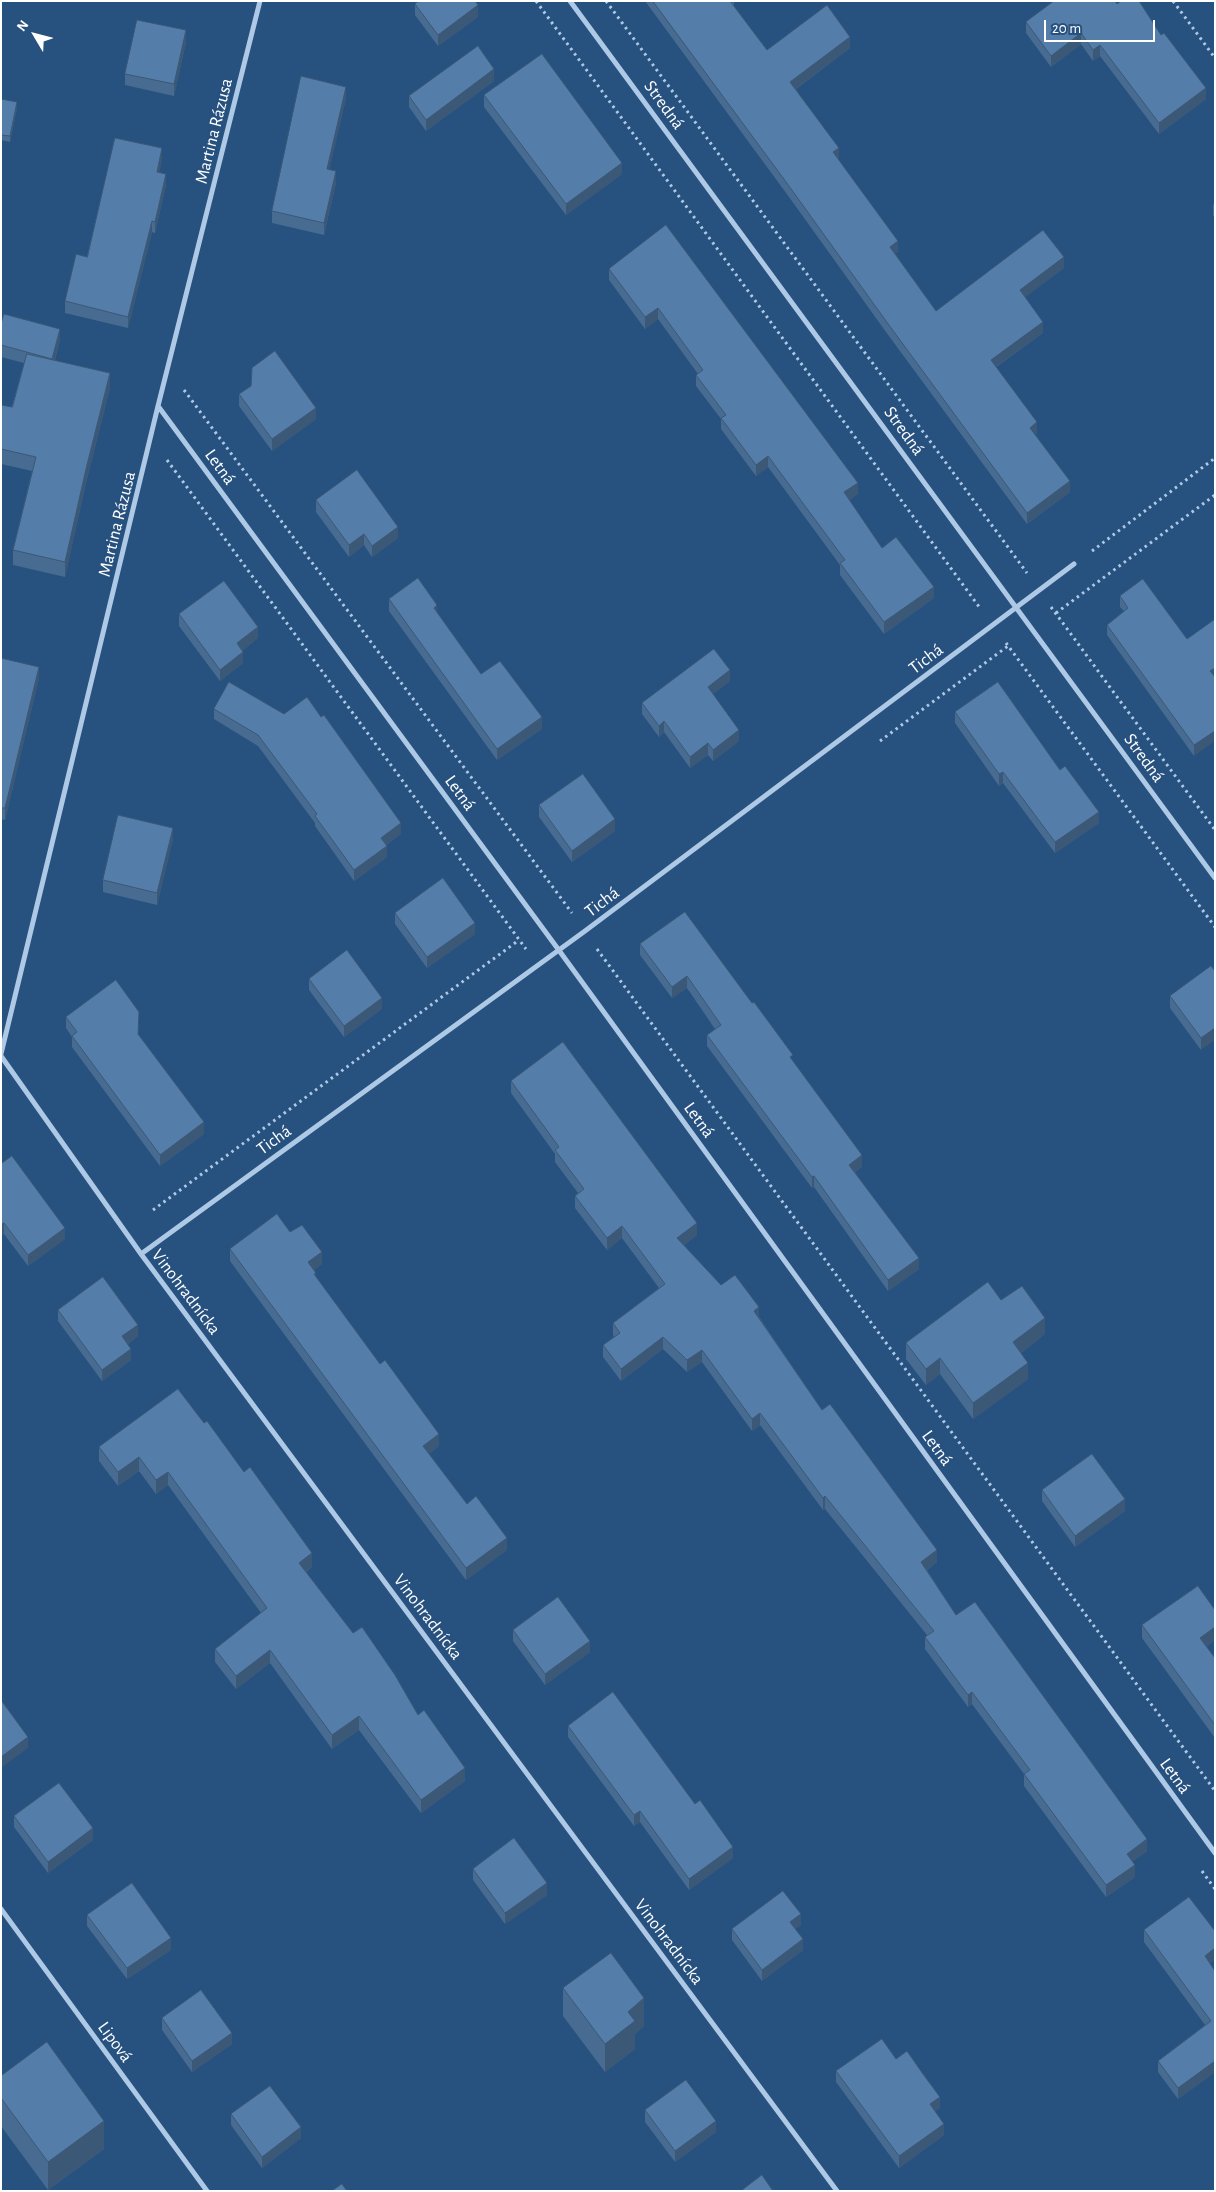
<!DOCTYPE html>
<meta charset="utf-8">
<style>
body{margin:0}
#map{position:relative;width:1216px;height:2192px;overflow:hidden;background:#27517f;font-family:"Alegreya Sans",sans-serif}
canvas{display:block}
.frame{position:absolute;inset:0;border:2px solid #fff;pointer-events:none}
.north{position:absolute;left:10px;top:10px;width:50px;height:50px;-webkit-text-stroke:4px #27517f;paint-order:stroke;rotate:307deg;font-size:14px;font-weight:700;line-height:20px;text-align:center;color:#fff}
.north::after{content:'';display:block;margin:auto;width:18px;height:22px;background:#fff;clip-path:polygon(50% 0,100% 100%,50% 72%,0 100%)}
.scale{position:absolute;left:1044px;top:20px;width:111px;height:22px;box-sizing:border-box;border:2px solid #fff;border-top:0;padding-left:6px;font-size:15px;line-height:18px;white-space:nowrap;color:#fff;-webkit-text-stroke:4px #27517f;paint-order:stroke}
</style>
<div id="map">
<canvas width="1216" height="2192"></canvas>
<div class="frame"></div>
<div class="north">N</div>
<div class="scale">20 m</div>
</div>
<script>
const c = document.querySelector('canvas').getContext('2d');
c.lineJoin = 'round';
function stroke(path, color, width, dash) { c.strokeStyle = color; c.lineWidth = width; c.lineCap = dash ? 'butt' : 'round'; c.setLineDash(dash || []); c.stroke(path); }
function fillPath(path, color) { c.fillStyle = color; c.fill(path, 'evenodd'); }
function label(font, color, halo, rows, align = 'center') {
  c.font = font + ' "Alegreya Sans",sans-serif'; c.lineWidth = 4.5; c.setLineDash([]); c.textBaseline = 'middle'; c.strokeStyle = halo; c.fillStyle = color; for (const [text, x, y, turn = 0] of rows) {
    c.save(); c.translate(x, y); c.rotate((+turn || 0) * Math.PI / 180); c.textAlign = isNaN(turn) ? turn : align; if (halo) c.strokeText(text, 0, 0); c.fillText(text, 0, 0); c.restore();
  }
}
stroke(new Path2D(`
 M536,1L980,608
 M606,1L1027,573
 M1173,1L1215,58
 M184,390L572,913
 M167,460L526,949
 M1092,551L1215,458
 M1051,607L1215,830
 M1056,613L1215,495
 M1006,643L1215,927
 M880,741L1008,646
 M597,949L1215,1791
 M153,1210L519,940
 M1202,1871L1215,1889`), '#aec9e5', 3, [2.5, 4]);
stroke(new Path2D(`
 M570,1L1215,878
 M158,406L558,949L1215,1853
 M1,1054L158,406L260,1
 M1,1056L141,1254L837,2191
 M141,1254L585,931L1074,564
 M1,1909L207,2191`), '#aec9e5', 5);
fillPath(new Path2D(`
 M645,1H734V6L767,50L850,48L796,89L839,159H838L898,252L895,254L936,311L1064,268L1025,297L1043,333L996,367L1037,433L1035,434L1070,492L1027,524L886,332L789,197Z
 M415,4L478,17L438,46L415,15Z
 M1117,4L1161,35L1206,99L1159,134L1100,56L1093,61L1081,44L1051,67L1026,33V22Z
 M186,42L174,96L125,85V74Z
 M494,81L426,131L409,107V96Z
 M484,95L622,174L566,215L484,107Z
 M346,98L329,170L336,183L324,235L272,223V211Z
 M1,99L17,108L10,142L1,140Z
 M162,160L159,172L166,185L155,233L152,232L128,328L65,313V301L87,257Z
 M1215,203V218L1213,215V205Z
 M666,225L858,494L849,500L882,548L934,598L884,634L840,575V565L768,467L756,476L721,429V419L696,386V375L698,374L658,319L645,329L609,280V269Z
 M1,324L60,340L55,360L110,388L86,483L65,577L13,565V550L32,471L1,464V405L12,407L24,363L1,357Z
 M239,394L316,419L272,451L239,406Z
 M316,500L398,538L372,557L364,545L349,557L316,512Z
 M1120,596L1187,639L1215,619L1194,756L1107,635V625L1124,611L1120,607Z
 M389,599L437,613L481,674L542,729L497,760L389,611Z
 M179,614L258,638L242,651L243,663L220,681L179,626Z
 M1,658L39,678L5,820L1,819Z
 M730,681L713,694L739,741L713,761L708,755L690,768L664,732L659,737L642,714V703Z
 M229,682L401,834L386,845L387,857L354,881L315,826V823L258,746L214,719V709Z
 M955,712L1099,823L1055,853L1003,783L999,786L955,723Z
 M539,805L615,831L572,862L539,817Z
 M173,839L157,905L103,892V880Z
 M685,912L793,1061L862,1167L855,1172L919,1269L888,1291L814,1187L812,1188L707,1046V1035L715,1029L687,988L672,998L640,955V944Z
 M395,913L475,934L427,968L395,924Z
 M1211,966L1201,1050L1170,1008V996Z
 M309,979L382,1009L344,1037L309,990Z
 M66,1017L139,1023L138,1035L204,1134L160,1166L72,1047V1037L66,1028Z
 M511,1081L697,1235L684,1245L721,1285L759,1317L822,1410L937,1562L927,1570L956,1615L1147,1851L1132,1862L1135,1877L1106,1897L1024,1786V1774L972,1704L968,1707L925,1649V1637L927,1635L825,1509L823,1510L760,1425L752,1431L702,1362L687,1372L663,1349L621,1381L603,1357V1345L614,1337L613,1335V1323L659,1288L622,1238L607,1250L575,1208V1196L578,1193L555,1162V1154L511,1093Z
 M1,1164L65,1239L28,1266L4,1234L1,1235Z
 M290,1232L322,1264L314,1270L316,1277L439,1446L429,1454L467,1504L507,1550L466,1580L230,1261V1249Z
 M1001,1300L1045,1334L1021,1353L1028,1379L973,1419L940,1374L926,1385L906,1359V1343Z
 M58,1310L138,1336L128,1344L131,1360L102,1381L58,1321Z
 M204,1423L312,1567L306,1572L353,1633L418,1715L465,1781L421,1813L359,1730L332,1749L270,1663L236,1689L215,1662V1649L261,1613L168,1485L156,1494L139,1471L118,1486L99,1461V1447Z
 M1042,1490L1125,1511L1075,1547L1042,1501Z
 M1215,1610V1640L1206,1647L1215,1658V1738L1142,1638V1625Z
 M513,1630L590,1652L545,1685L513,1641Z
 M568,1726L733,1858L689,1890L640,1822L634,1826L568,1737Z
 M14,1816L93,1840L48,1873L14,1827Z
 M473,1869L547,1895L505,1924L473,1880Z
 M87,1915L171,1950L127,1979L87,1926Z
 M801,1925L795,1929L803,1950L762,1981L732,1940V1929Z
 M1144,1930L1215,1931V1959L1210,1963L1215,2072L1178,2099L1158,2072V2061L1205,2025L1144,1942Z
 M563,1988L644,2026L635,2034V2049L605,2072L563,2016Z
 M162,2018L232,2044L192,2072L162,2030Z
 M896,2059L940,2108L935,2111L944,2135L899,2168L836,2082V2071Z
 M1,2076L104,2149L48,2190L1,2126Z
 M645,2110L716,2132L675,2162L645,2122Z
 M231,2114L301,2138L262,2168L231,2125Z`), '#486c91');
fillPath(new Path2D(`
 M478,5V17L438,46V35Z
 M186,30V42L174,96V84Z
 M1081,33V44L1051,67V56Z
 M850,37V48L790,93V82Z
 M1100,45V56L1093,61V50Z
 M494,69V81L426,131V120Z
 M346,87V98L327,181V169Z
 M1206,88V99L1159,134V123Z
 M17,102V108L10,142V136Z
 M162,148V160L157,183V172Z
 M839,148V159L833,163V152Z
 M622,163V174L566,215V204Z
 M336,171V183L324,235V223Z
 M166,174V185L155,233V222Z
 M152,221V232L128,328V317Z
 M898,241V252L890,258V247Z
 M1064,257V268L1020,301V290Z
 M658,308V319L645,329V317Z
 M1043,322V333L991,370V360Z
 M60,329V340L52,370V359Z
 M110,373V388L86,483L65,577V562L86,469Z
 M316,408V419L272,451V439Z
 M1037,422V433L1030,438V428Z
 M768,456V467L756,476V465Z
 M1070,481V492L1027,524V513Z
 M858,483V494L844,504V492Z
 M398,527V538L372,557V546Z
 M364,534V545L349,557V545Z
 M934,587V598L884,634V622Z
 M437,605V617L434,608Z
 M258,627V638L237,655V643Z
 M243,652V663L220,681V670Z
 M39,667V678L5,820V808Z
 M1215,668V679L1210,671Z
 M730,670V681L708,698V687Z
 M542,717V729L497,760V749Z
 M664,721V732L659,737V726Z
 M739,730V741L713,761V750Z
 M1215,731V741L1194,756V745Z
 M708,743V755L690,768V757Z
 M1003,772V783L999,786V774Z
 M1099,812V823L1055,853V842Z
 M615,819V831L572,862V851Z
 M401,823V834L381,848V838Z
 M173,828V839L157,905V893Z
 M387,846V857L354,881V870Z
 M475,923V934L427,968V957Z
 M687,976V988L672,998V987Z
 M382,998V1009L344,1037V1026Z
 M1215,1028V1040L1201,1050V1038Z
 M204,1122V1134L160,1166V1155Z
 M862,1155V1167L849,1176V1165Z
 M814,1176V1187L812,1188V1177Z
 M4,1223V1234L1,1235V1224Z
 M697,1223V1235L677,1250V1238Z
 M622,1226V1238L607,1250V1238Z
 M65,1228V1239L28,1266V1255Z
 M322,1252V1264L308,1275V1262Z
 M919,1258V1269L888,1291V1280Z
 M759,1307V1319L754,1311Z
 M1045,1318V1334L1013,1359V1342Z
 M138,1325V1336L122,1348V1336Z
 M663,1337V1349L621,1381V1369Z
 M131,1349V1360L102,1381V1370Z
 M702,1350V1362L687,1372V1360Z
 M940,1358V1374L926,1385V1369Z
 M1028,1363V1379L973,1419V1403Z
 M760,1413V1425L752,1431V1419Z
 M439,1434V1446L423,1459V1446Z
 M139,1457V1471L118,1486V1472Z
 M168,1472V1485L156,1494V1480Z
 M825,1496V1509L823,1510V1498Z
 M1125,1499V1511L1075,1547V1536Z
 M507,1538V1550L466,1580V1568Z
 M937,1550V1562L921,1574V1562Z
 M312,1553V1567L299,1576V1563Z
 M1215,1627V1640L1200,1651V1638Z
 M590,1641V1652L545,1685V1674Z
 M270,1650V1663L236,1689V1676Z
 M972,1692V1704L968,1707V1695Z
 M359,1716V1730L332,1749V1735Z
 M28,1737V1748L1,1768V1757Z
 M465,1768V1781L421,1813V1800Z
 M640,1811V1822L634,1826V1815Z
 M93,1828V1840L48,1873V1862Z
 M1147,1839V1851L1127,1866V1854Z
 M733,1847V1858L689,1890V1879Z
 M1135,1865V1877L1106,1897V1885Z
 M547,1883V1895L505,1924V1913Z
 M801,1914V1925L790,1933V1922Z
 M171,1938V1950L127,1979V1968Z
 M803,1939V1950L762,1981V1970Z
 M1215,1948V1959L1205,1967V1956Z
 M644,1998V2026L635,2034V2049L605,2072V2044L628,2012Z
 M232,2033V2044L192,2072V2061Z
 M1215,2061V2072L1178,2099V2088Z
 M940,2097V2108L930,2115V2104Z
 M104,2121V2149L48,2190V2162Z
 M716,2121V2132L675,2162V2151Z
 M944,2124V2135L899,2168V2156Z
 M301,2127V2138L262,2168V2157Z`), '#3b5876');
const building = new Path2D(`
 M419,1H475L478,5L438,35L415,4Z
 M653,1H730L767,50L827,5L850,37L790,82L839,148L833,152L898,241L890,247L936,311L1043,230L1064,257L1020,290L1043,322L991,360L1037,422L1030,428L1070,481L1027,513L886,321L789,186Z
 M1054,1H1115L1117,4L1121,1H1139L1161,35L1164,33L1206,88L1159,123L1100,45L1093,50L1081,33L1051,56L1026,22Z
 M137,20L186,30L174,84L125,74Z
 M478,46L494,69L426,120L409,96Z
 M542,54L622,163L566,204L484,95Z
 M301,76L346,87L327,169L336,171L324,223L272,211Z
 M1,99L17,102L10,136L1,135Z
 M115,138L162,148L157,172L166,174L155,222L152,221L128,317L65,301L76,254L87,257Z
 M666,225L858,483L844,492L882,548L896,537L934,587L884,622L840,563L845,560L768,456L756,465L721,418L726,415L696,375L703,370L658,308L645,317L609,269Z
 M4,314L60,329L52,359L1,345V324Z
 M275,351L316,408L272,439L239,394L251,386L252,368Z
 M27,354L110,373L86,469L65,562L13,550L36,457L1,449V405L12,407Z
 M357,470L398,527L372,546L364,534L349,545L316,500Z
 M418,578L437,605L434,608L481,674L500,661L542,717L497,749L389,599Z
 M1143,579L1187,639L1215,619V668L1210,671L1215,677V731L1194,745L1107,625L1128,608L1120,596Z
 M224,581L258,627L237,643L243,652L220,670L179,614Z
 M714,649L730,670L708,687L739,730L713,750L708,743L690,757L664,721L659,726L642,703Z
 M1,658L39,667L5,808H1Z
 M229,682L284,714L307,697L321,717L324,715L401,823L381,838L387,846L354,870L315,816L317,814L258,735L214,709Z
 M998,682L1060,770L1065,766L1099,812L1055,842L1003,772L999,774L955,712Z
 M583,774L615,819L572,851L539,805Z
 M118,815L173,828L157,893L103,880Z
 M443,878L475,923L427,957L395,913Z
 M685,912L752,1003L754,1002L793,1055L790,1057L862,1155L849,1165L919,1258L888,1280L814,1176L812,1177L707,1035L721,1025L687,976L672,987L640,944Z
 M347,950L382,998L344,1026L309,979Z
 M1211,966L1215,971V1028L1201,1038L1170,996Z
 M116,980L139,1012L138,1034L204,1122L160,1155L72,1036L77,1032L66,1017Z
 M563,1042L697,1223L677,1238L721,1285L735,1275L759,1307L754,1311L822,1410L830,1404L937,1550L921,1562L956,1615L975,1602L1147,1839L1127,1854L1135,1865L1106,1885L1024,1774L1030,1770L972,1692L968,1695L925,1637L934,1631L825,1496L823,1498L760,1413L752,1419L702,1350L687,1360L663,1337L621,1369L603,1345L620,1333L613,1323L665,1284L622,1226L607,1238L575,1196L584,1189L555,1150L559,1147L511,1081Z
 M12,1156L65,1228L28,1255L4,1223L1,1224V1164Z
 M277,1214L290,1232L302,1225L322,1252L308,1262L316,1273L314,1274L380,1364L385,1360L439,1434L423,1446L467,1504L476,1496L507,1538L466,1568L230,1249Z
 M103,1277L138,1325L122,1336L131,1349L102,1370L58,1310Z
 M988,1282L1001,1300L1022,1286L1045,1318L1013,1342L1028,1363L973,1403L940,1358L926,1369L906,1343Z
 M178,1389L204,1423L207,1421L244,1472L250,1467L312,1553L299,1563L353,1633L362,1627L395,1675L418,1715L424,1710L465,1768L421,1800L359,1716L332,1735L270,1650L236,1676L215,1649L267,1608L168,1472L156,1480L139,1457L118,1472L99,1447Z
 M1092,1454L1125,1499L1075,1536L1042,1490Z
 M1198,1586L1215,1610V1627L1200,1638L1215,1658V1725L1142,1625Z
 M558,1597L590,1641L545,1674L513,1630Z
 M613,1692L695,1804L700,1800L733,1847L689,1879L640,1811L634,1815L568,1726Z
 M1,1700L28,1737L1,1757Z
 M59,1783L93,1828L48,1862L14,1816Z
 M514,1838L547,1883L505,1913L473,1869Z
 M132,1883L171,1938L127,1968L87,1915Z
 M783,1891L801,1914L790,1922L803,1939L762,1970L732,1929Z
 M1189,1897L1215,1931V1948L1205,1956L1215,1971V2061L1178,2088L1158,2061L1211,2021L1144,1930Z
 M611,1953L644,1998L628,2012L635,2021L605,2044L563,1988Z
 M201,1990L232,2033L192,2061L162,2018Z
 M882,2039L896,2059L907,2051L923,2074L940,2097L930,2104L944,2124L899,2156L836,2071Z
 M47,2042L104,2121L48,2162L1,2098V2076Z
 M686,2080L716,2121L675,2151L645,2110Z
 M270,2086L301,2127L262,2157L231,2114Z
 M762,2175L773,2191H741Z
 M342,2184L347,2191H332Z`);
fillPath(building, '#547da9');
stroke(building, '#3b5876', 1);
label('18px', '#fff', '#27517f', [
 ["Stredná",664,105,54],
 ["Martina Rázusa",214,131,-76],
 ["Stredná",904,431,54],
 ["Letná",220,467,54],
 ["Martina Rázusa",117,524,-76],
 ["Tichá",926,659,-37],
 ["Stredná",1144,758,54],
 ["Letná",460,793,54],
 ["Tichá",602,902,-37],
 ["Letná",699,1120,54],
 ["Tichá",274,1140,-36],
 ["Vinohradnícka",186,1292,53],
 ["Letná",937,1448,54],
 ["Vinohradnícka",428,1617,53],
 ["Letná",1175,1776,54],
 ["Vinohradnícka",669,1942,53],
 ["Lipová",115,2042,54]
]);
</script>
